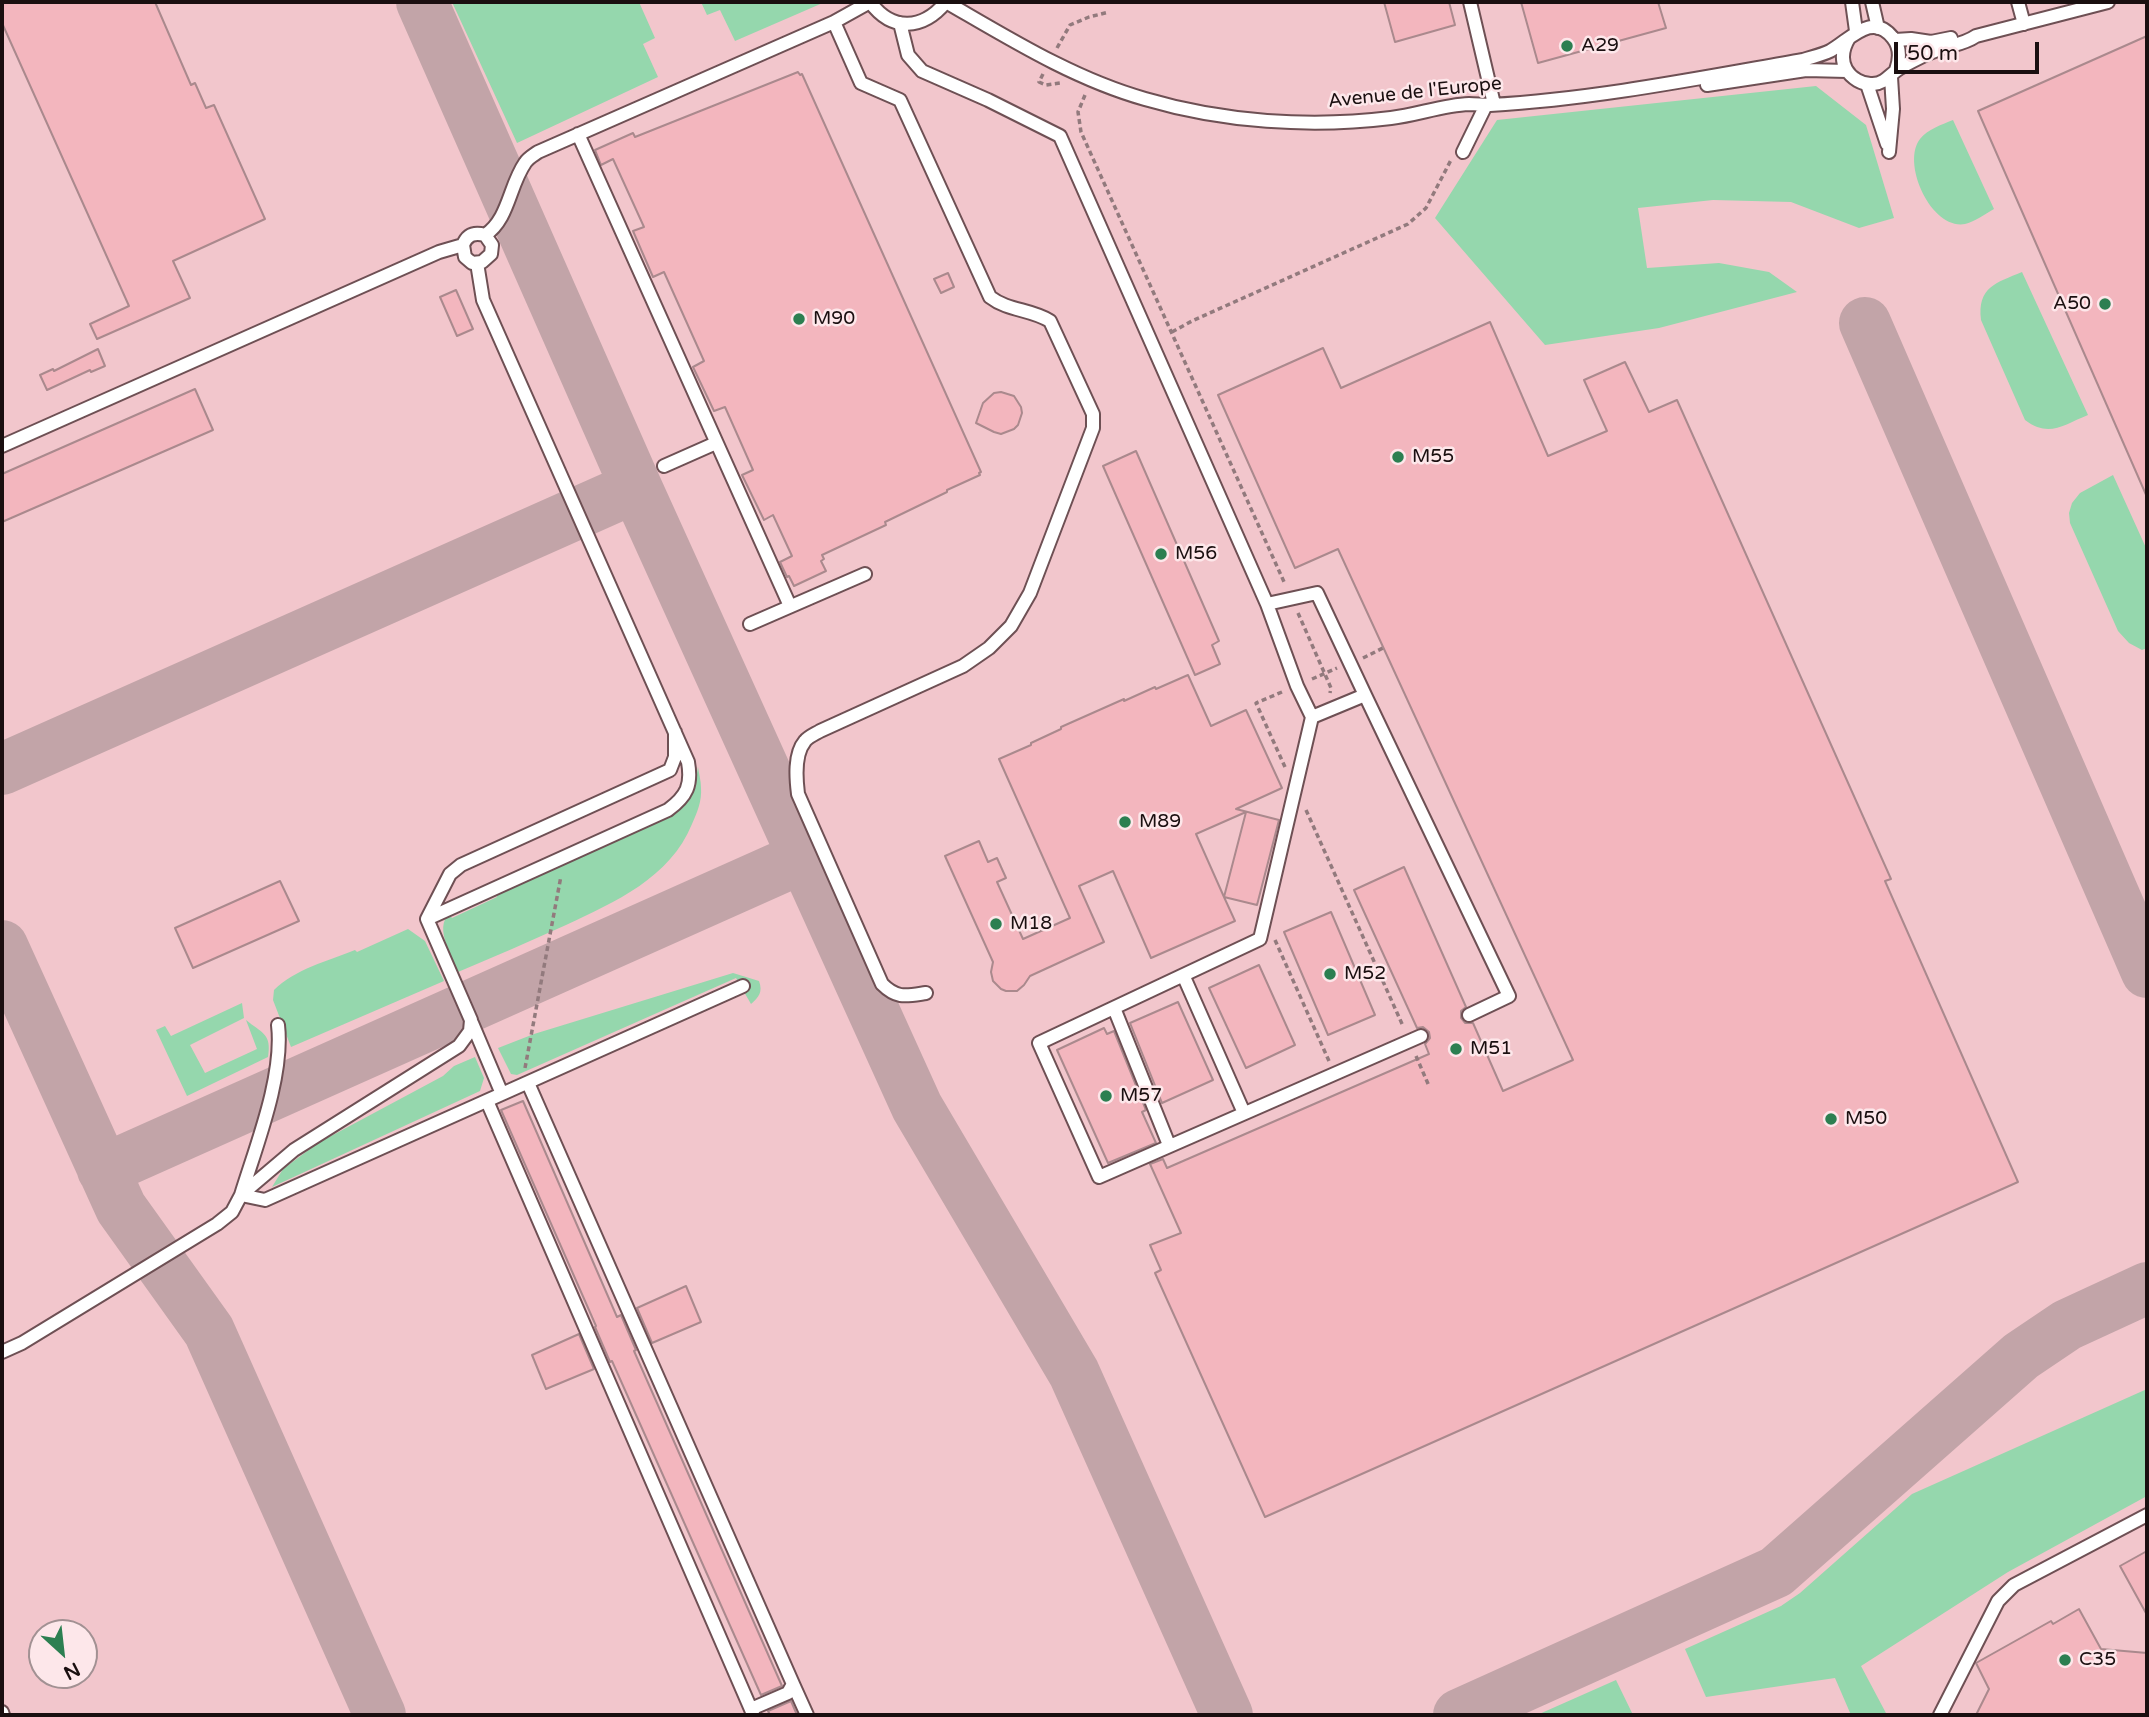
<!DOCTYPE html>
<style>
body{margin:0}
#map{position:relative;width:2149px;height:1717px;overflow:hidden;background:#f9d6da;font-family:"Varela Round",sans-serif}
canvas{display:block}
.frame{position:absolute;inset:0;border:4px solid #1a0f10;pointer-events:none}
.north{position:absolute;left:28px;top:1619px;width:70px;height:70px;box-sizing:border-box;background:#fde7ea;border:2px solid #a29193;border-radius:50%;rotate:153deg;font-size:19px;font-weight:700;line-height:28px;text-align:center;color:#1a0f10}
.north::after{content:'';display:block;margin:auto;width:24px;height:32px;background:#2c7f51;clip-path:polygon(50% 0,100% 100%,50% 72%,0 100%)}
.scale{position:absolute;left:1894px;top:42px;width:145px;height:32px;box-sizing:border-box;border:4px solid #1a0f10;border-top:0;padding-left:9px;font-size:21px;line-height:24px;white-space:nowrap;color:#1a0f10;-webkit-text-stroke:5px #fde7ea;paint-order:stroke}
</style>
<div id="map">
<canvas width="2149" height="1717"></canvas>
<div class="frame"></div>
<div class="north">N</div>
<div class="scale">50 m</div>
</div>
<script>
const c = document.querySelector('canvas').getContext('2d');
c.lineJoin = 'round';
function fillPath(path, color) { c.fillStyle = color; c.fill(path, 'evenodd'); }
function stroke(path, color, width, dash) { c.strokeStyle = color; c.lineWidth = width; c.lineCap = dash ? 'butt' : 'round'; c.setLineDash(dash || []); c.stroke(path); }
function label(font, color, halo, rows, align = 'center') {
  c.font = font + ' "Varela Round",sans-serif'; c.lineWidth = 5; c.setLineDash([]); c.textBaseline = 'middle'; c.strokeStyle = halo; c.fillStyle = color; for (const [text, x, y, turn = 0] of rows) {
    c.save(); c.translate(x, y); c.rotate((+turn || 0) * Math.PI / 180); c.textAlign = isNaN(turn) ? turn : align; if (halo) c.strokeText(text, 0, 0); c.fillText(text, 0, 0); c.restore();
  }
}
fillPath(new Path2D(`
 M2,2H2147V1715H2ZM42,1633H84V1675H42Z`), '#f2c6cc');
fillPath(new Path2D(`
 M452,2H639L655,38L643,44L658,77L517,143Z
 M701,2H825L735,41L720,10L707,15Z
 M1816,86L1866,125L1894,218L1859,228L1791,202L1713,200L1638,208L1647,268L1719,263L1769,272L1797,292L1659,328L1545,345L1435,218L1497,120Z
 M1953,120L1994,209C1985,214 1974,222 1965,224C1931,230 1901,163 1920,139C1928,129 1941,125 1953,120Z
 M2022,272L2088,415C2063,425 2049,438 2025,420L1981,320C1977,287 1996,283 2022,272Z
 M2113,475L2147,550V648L2142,650L2129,643L2118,631L2070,523L2069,513L2072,503L2080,493Z
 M698,767C699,774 701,781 701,788C702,801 697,813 692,824C670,878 615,902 566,925C530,941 494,957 458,972C452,956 434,928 449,914L452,918L497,897L496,892L678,811C691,797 695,786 698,767Z
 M408,929L425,941L444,981L291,1047L273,1000L274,990C295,969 328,961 355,950L357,952Z
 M733,973L759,981C763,992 759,997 751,1004L736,978L517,1075L511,1074L498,1048L534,1034Z
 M242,1003L244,1018L190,1045L205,1073L257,1049L246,1020C262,1033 272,1034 268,1057L187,1096L156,1030L165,1026L171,1036Z
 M475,1057L484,1078L480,1091L272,1187L283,1169L318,1143L443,1076L454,1066Z
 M2147,1389V1496L2008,1572L1861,1666L1887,1715H1851L1835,1678L1706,1697L1685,1649L1781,1606L1800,1593L1912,1494Z
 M1616,1680L1633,1715H1537Z`), '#95d7ad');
stroke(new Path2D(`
 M422,2L636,487L917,1107L1074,1373L1227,1715
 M1865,323L2147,972
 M2,769L636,487
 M2,946L121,1208L209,1331L380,1715
 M103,1170L804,857
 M1459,1715L1776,1572L2021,1356L2067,1325L2147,1288`), '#c2a4a8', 52);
const building = new Path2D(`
 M2,2H155L191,85L195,83L206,108L214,105L265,219L173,261L190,298L97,339L90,324L129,306L2,23Z
 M1384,2H1449L1455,25L1395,42Z
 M1521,2H1658L1666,28L1538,63Z
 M2147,36V497L1978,111Z
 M798,72L800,75L802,74L981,472L979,473L980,475L947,490V492L885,522L886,525L822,555L824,559L821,561L826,571L794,586L789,576L787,577L780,562L792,556L773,515L764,520L742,475L753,470L725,407L714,411L693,367L704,361L664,272L653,277L633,231L644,227L613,159L601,165L595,150L633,133L635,137Z
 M948,273L954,287L941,293L934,279Z
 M456,290L473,329L457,336L440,297Z
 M1490,322L1548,456L1607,431L1584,380L1625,362L1649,412L1677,400L1891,879L1885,881L2018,1182L1265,1517L1155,1273L1161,1270L1150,1245L1181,1233L1150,1164L1163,1159L1167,1168L1429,1054L1425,1044L1430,1038L1429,1032L1423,1027L1417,1028L1354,890L1404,867L1466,1007L1461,1011V1018L1465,1023H1473L1503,1091L1573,1060L1338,549L1295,568L1218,395L1323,348L1341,388Z
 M98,349L105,366L91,372L90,370L47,390L40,375L53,369L54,371Z
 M195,389L213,430L2,522V474Z
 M1001,392L1014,396L1021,407L1022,413L1018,425L1014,429L1001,434L994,432L976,423L983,403L994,393Z
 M1136,451L1219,641L1212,645L1220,664L1195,675L1103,466Z
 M1188,675L1211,726L1246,710L1282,788L1236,809L1279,820L1257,905L1224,897L1235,921L1151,958L1113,871L1079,886L1104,942L1030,976L1024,985L1017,991H1006L1001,989L993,981L991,972L993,962L945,856L979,841L988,862L997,858L1006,878L997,882L1023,939L1070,918L999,759L1031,745V743L1061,729V727L1124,699V701L1155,687L1156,689ZM1246,812L1224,897L1196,834Z
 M280,881L299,921L193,968L175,928Z
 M1331,912L1375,1015L1328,1035L1284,932Z
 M1259,965L1295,1045L1246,1068L1209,988Z
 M1178,1002L1213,1080L1162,1103L1130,1023Z
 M1104,1028L1107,1034L1114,1031L1146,1110L1142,1112L1156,1143L1108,1163L1057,1050Z
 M523,1101L617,1317L621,1315L636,1350L634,1351L782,1686L761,1695L612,1361L610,1362L595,1327L596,1326L501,1110Z
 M686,1286L701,1322L652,1343L637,1308Z
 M579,1334L594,1369L546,1389L532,1355Z
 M2147,1551V1615L2120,1566Z
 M2079,1609L2101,1649L2147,1653V1715H1976L1989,1689L1976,1663L2051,1621L2053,1624Z
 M791,1701L797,1715H770L768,1711Z`);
fillPath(building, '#f3b6be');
stroke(building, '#aa898d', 2);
const service = new Path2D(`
 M870,2C892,32 923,30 946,2
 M946,2C1010,39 1074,79 1145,99C1223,122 1310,128 1391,118C1417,115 1443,105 1469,104C1476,104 1483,105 1490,105C1595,99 1700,78 1803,60C1812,57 1822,55 1830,51C1850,40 1872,11 1893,38C1901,48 1900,59 1896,70
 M1470,2L1494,104
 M1852,2L1856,31
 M1872,2L1878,28
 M2018,2L2024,24
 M834,22L861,83L900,100L990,297C1008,311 1031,309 1050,321L1093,414V428L1030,593L1011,626L989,648L963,666L820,731C815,734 808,737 805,741C794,754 796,778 798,794L882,984C897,999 906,996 926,993
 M900,23L908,55L922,71L988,100L1060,136L1267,604L1297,686L1312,717
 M1849,38C1843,48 1840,58 1846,69C1851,78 1862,85 1873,84C1886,83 1890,74 1900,68C1911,62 1923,55 1935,51C1949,45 1963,45 1976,36L2108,2
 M1895,40L1911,39L1931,42L1951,38
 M1867,84L1887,144
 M1707,85L1806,70L1847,71
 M578,134L790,606
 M1463,152L1486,105
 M1889,152L1893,109L1891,77
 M485,235C509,219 509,186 525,163C528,158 534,155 538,152L834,22L870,2
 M2,446L439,252L463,245C467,235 474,232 485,235L492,245L491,254L482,262L472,263L465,257L463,245
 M664,466L716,443
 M1267,604L1317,593L1365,695
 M750,624L865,574
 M675,732V757L670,770L461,865L450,874L427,919L471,1020L470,1031L459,1046L294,1150L241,1195L265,1200L743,986
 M427,919L668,810C687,796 692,785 688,762L483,300L477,263
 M1184,977L1244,1113
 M1114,1008L1169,1145
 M472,1023L502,1094
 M1421,1036L1099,1177L1039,1043L1260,939L1312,717L1365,695L1509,996L1469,1015
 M528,1083L793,1684L788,1693L751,1709
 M487,1101L753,1714
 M2,1352L22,1343L217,1224L232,1212L241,1195C256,1146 284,1076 278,1025
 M793,1684L807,1715
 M2,1712L3,1715
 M1940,1715L1998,1601L2014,1585L2147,1515`);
stroke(service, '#6e5054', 16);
stroke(new Path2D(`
 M1057,48L1070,25L1089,17L1109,12
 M1043,74L1039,82L1046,85L1060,83
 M1085,95L1078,112L1081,132L1285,584
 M1172,332L1192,321L1408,224L1426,208L1451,160
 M1298,613L1331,688L1330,693
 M1363,658L1383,648
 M1312,679L1337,668
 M1282,692L1256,703L1285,767
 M1306,810L1403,1026
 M1275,940L1329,1061
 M1416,1056L1429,1086
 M525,1068L561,876`), '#927a7d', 3.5, [5, 3.5]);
stroke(service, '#fff', 12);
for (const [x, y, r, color] of [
 [1567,46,7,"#2c7f51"],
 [2105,304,7,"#2c7f51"],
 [799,319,7,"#2c7f51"],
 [1398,457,7,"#2c7f51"],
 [1161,554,7,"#2c7f51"],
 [1125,822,7,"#2c7f51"],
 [996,924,7,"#2c7f51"],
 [1330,974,7,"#2c7f51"],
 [1456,1049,7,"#2c7f51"],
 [1106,1096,7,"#2c7f51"],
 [1831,1119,7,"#2c7f51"],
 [2065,1660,7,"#2c7f51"]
]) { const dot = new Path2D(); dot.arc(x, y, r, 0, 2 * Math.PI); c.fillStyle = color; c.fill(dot); stroke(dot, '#fde7ea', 2.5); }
label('19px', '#1a0f10', '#fde7ea', [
 ["A29",1581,46],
 ["A50",2091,304,"right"],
 ["M90",813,319],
 ["M55",1412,457],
 ["M56",1175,554],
 ["M89",1139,822],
 ["M18",1010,924],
 ["M52",1344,974],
 ["M51",1470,1049],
 ["M57",1120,1096],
 ["M50",1845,1119],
 ["C35",2079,1660]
], 'left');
label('19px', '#1a0f10', '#fde7ea', [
 ["Avenue de l'Europe",1415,93,-6]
]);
</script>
